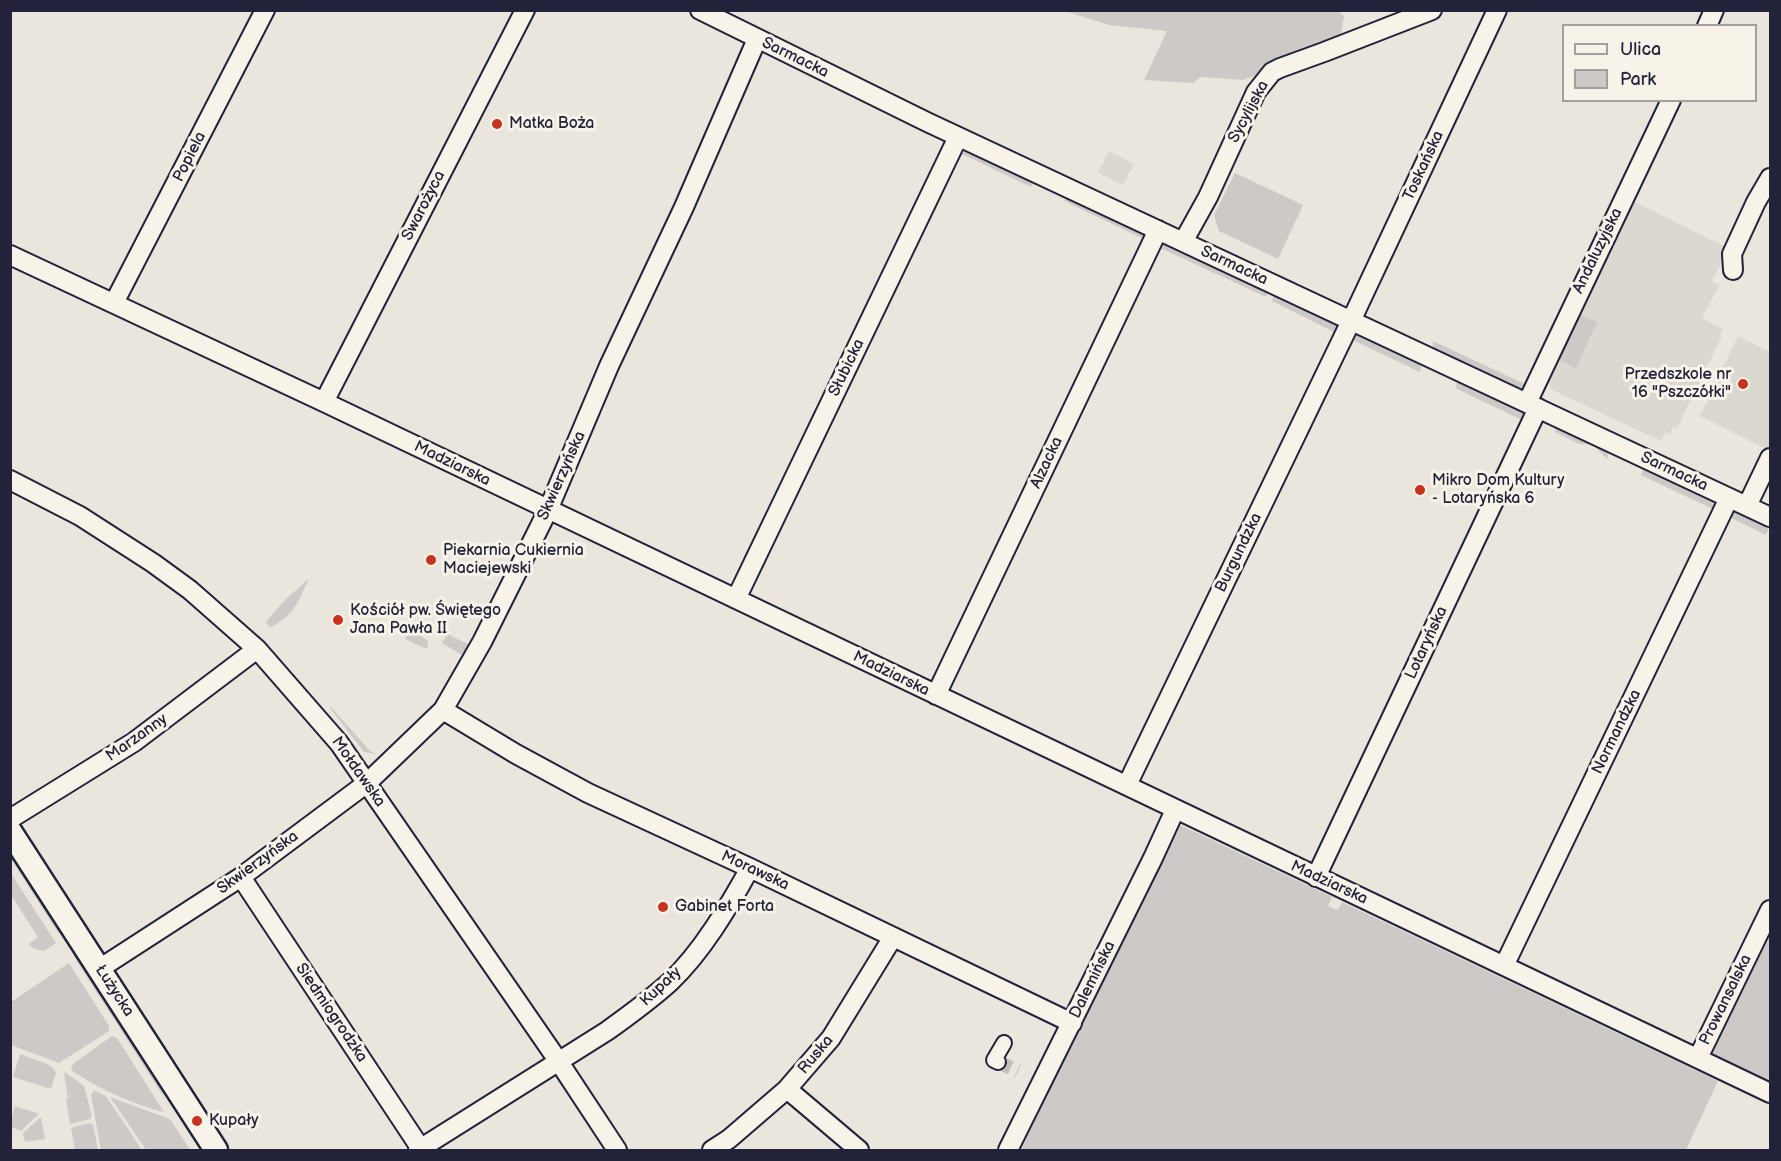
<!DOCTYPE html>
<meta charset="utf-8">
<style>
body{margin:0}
#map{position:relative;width:1781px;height:1161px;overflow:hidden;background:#eae6de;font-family:"Balsamiq Sans",sans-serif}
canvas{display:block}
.frame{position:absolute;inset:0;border:12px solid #22223b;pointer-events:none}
.legend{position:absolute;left:1562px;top:24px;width:195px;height:78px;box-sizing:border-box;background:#f7f3e8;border:2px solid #a29fa3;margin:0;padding:8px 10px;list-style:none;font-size:18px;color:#22223b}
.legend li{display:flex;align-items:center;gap:12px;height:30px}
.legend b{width:30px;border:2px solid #a29fa3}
</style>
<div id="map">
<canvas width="1781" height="1161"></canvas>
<div class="frame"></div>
<ul class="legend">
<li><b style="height:8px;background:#f7f3e8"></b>Ulica</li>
<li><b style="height:16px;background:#cdc9c6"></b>Park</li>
</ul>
</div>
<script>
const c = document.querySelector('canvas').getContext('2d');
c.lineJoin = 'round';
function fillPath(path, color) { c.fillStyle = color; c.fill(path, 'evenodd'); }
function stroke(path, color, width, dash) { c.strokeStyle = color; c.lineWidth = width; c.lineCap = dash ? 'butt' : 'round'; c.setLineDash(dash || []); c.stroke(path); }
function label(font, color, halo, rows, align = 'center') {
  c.font = font + ' "Balsamiq Sans",sans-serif'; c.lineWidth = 6; c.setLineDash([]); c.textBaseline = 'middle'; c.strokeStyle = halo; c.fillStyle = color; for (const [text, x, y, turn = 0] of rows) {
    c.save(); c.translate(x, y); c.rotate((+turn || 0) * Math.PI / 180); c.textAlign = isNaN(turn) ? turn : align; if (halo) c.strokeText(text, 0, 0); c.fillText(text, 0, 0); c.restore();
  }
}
fillPath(new Path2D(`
 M1109,151L1134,164L1123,185L1098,173Z
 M1629,199L1728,248L1712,282L1719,285L1702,318L1723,329L1720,335L1722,336L1677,428L1673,427L1670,434L1665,432L1661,441L1552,390L1545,373Z
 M1738,336L1770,352V445L1768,450L1700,416Z`), '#dbd8d2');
fillPath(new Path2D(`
 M1336,10L1344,16L1341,33L1302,55L1244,80L1201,77L1193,83L1144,80L1167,31L1109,25L1065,11Z
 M966,152L974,153L1032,181L1033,183L1031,187L960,153Z
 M1235,173L1303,205L1278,259L1219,231L1214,215Z
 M1068,197L1149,235L1148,241L1064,201Z
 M1160,241L1267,290L1268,292L1266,297L1156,246Z
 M1274,295L1339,324L1341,326L1338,334L1272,301Z
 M1574,312L1597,322L1576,368L1553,357Z
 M1351,330L1422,363L1420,372L1346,337Z
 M1433,341L1529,386L1524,390H1520L1433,348Z
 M1461,380L1528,412L1526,422L1455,388L1458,381Z
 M1556,426L1609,451L1607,459L1593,445L1579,444L1555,432Z
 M1647,468L1719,503L1717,511L1641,475L1643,469Z
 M1734,510L1768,526L1769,528L1766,535L1729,517Z
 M307,580L308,581C296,606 294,614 270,628L266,622L282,603Z
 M411,629L428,641V646L426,649L405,639Z
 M447,634L472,646L465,657L442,643Z
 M331,707L370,751L376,754L364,752L330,708Z
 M1178,824L1332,897L1328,906L1338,910L1342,902L1718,1081L1686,1150H1021Z
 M10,846L61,925L59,934L11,859Z
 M10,872L56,943L44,951L34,949L29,944L38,937L11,895Z
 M1770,914V1086L1702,1059Z
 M73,955L83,958L149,1062L165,1099Z
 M69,963L109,1026V1031L59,1063L11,1045V1002Z
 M112,1036L117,1038L164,1112C131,1104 100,1089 72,1071L71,1068L73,1064Z
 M20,1054L47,1064L52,1067L56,1073L51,1089L13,1077Z
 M65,1072L84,1086L92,1116L90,1119L70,1124L66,1099L68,1098L64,1074Z
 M94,1090L106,1096L142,1150H101L91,1095Z
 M110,1097L170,1119L190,1150H146Z
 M15,1106L39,1114L21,1131L11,1127V1121Z
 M41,1117L45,1139L25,1142L23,1133Z
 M89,1123L93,1124L98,1150H75L71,1128Z`), '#cdc9c6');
stroke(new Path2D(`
 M998,1062L1018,1071`), '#c2bfbd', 14, [14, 7]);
const pedestrian = new Path2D(`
 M998,1062L994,1060L1004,1043`);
const minor = new Path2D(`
 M700,10L927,122L1770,517
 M1707,26L1714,10
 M1183,242L1208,197L1256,92L1272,72L1280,68L1324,52L1432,10
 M10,255L324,402L1770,1093
 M1733,270L1732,254L1756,202L1770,178
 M114,303L265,10
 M324,402L525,10
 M1527,403L1671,100
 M10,480L80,516L153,563L190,590L257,649L339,743L559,1062L617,1150
 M1747,506L1770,458
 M736,599L958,137
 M936,695L1158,230
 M443,710L516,754L588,793L750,868L1072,1023
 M1127,785L1351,321L1497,10
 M10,819L134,742L257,649
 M241,877L421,1149
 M1316,877L1538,408
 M1504,966L1729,498
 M99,969L241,877L367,783L443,710L482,642L548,510L609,366L684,207L757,39
 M1698,1058L1770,910
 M787,1089L859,1150
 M418,1150L607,1031C628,1016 650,1000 670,982C702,952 729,906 750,868
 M712,1150L729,1139L787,1089L831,1038L893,937
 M1008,1150L1153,858L1175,810`);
const tertiary = new Path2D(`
 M10,831L216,1150`);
stroke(pedestrian, '#22223b', 18);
stroke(minor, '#22223b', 22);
stroke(tertiary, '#22223b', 27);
stroke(pedestrian, '#f7f3e8', 14);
stroke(minor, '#f7f3e8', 18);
stroke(tertiary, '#f7f3e8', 22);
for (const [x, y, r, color] of [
 [497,124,6,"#c8321e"],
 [1743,384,6,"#c8321e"],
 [1420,490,6,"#c8321e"],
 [431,560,6,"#c8321e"],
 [338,620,6,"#c8321e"],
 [663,907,6,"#c8321e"],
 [197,1121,6,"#c8321e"]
]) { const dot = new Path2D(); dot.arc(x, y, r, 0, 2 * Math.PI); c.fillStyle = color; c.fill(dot); stroke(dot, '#f7f3e8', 2); }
label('16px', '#22223b', '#f7f3e8', [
 ["Sarmacka",795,58,26],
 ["Sycylijska",1249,112,-62],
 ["Popiela",190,157,-63],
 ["Toskańska",1424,166,-65],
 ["Swarożyca",424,206,-63],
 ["Andaluzyjska",1598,251,-64],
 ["Sarmacka",1234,266,25],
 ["Słubicka",847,368,-64],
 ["Alzacka",1047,463,-65],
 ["Madziarska",452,464,26],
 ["Sarmacka",1674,472,25],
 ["Skwierzyńska",562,476,-66],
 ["Burgundzka",1239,553,-64],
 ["Lotaryńska",1427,643,-65],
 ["Madziarska",891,674,26],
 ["Normandzka",1617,732,-64],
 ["Marzanny",137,738,-35],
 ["Mołdawska",358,772,55],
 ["Skwierzyńska",258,863,-36],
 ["Morawska",755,871,25],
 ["Madziarska",1329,883,25],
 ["Dalemińska",1093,980,-64],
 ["Kupały",661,987,-43],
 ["Łużycka",114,991,57],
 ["Prowansalska",1726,1000,-64],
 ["Siedmiogrodzka",331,1013,56],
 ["Ruska",816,1055,-50]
]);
label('16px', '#22223b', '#f7f3e8', [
 ["Matka Boża",509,124],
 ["Przedszkole nr",1731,375,"right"],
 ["16 \"Pszczółki\"",1731,393,"right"],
 ["Mikro Dom Kultury",1432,481],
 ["- Lotaryńska 6",1432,499],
 ["Piekarnia Cukiernia",443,551],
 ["Maciejewski",443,569],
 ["Kościół pw. Świętego",350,611],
 ["Jana Pawła II",350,629],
 ["Gabinet Forta",675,907],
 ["Kupały",209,1121]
], 'left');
</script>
